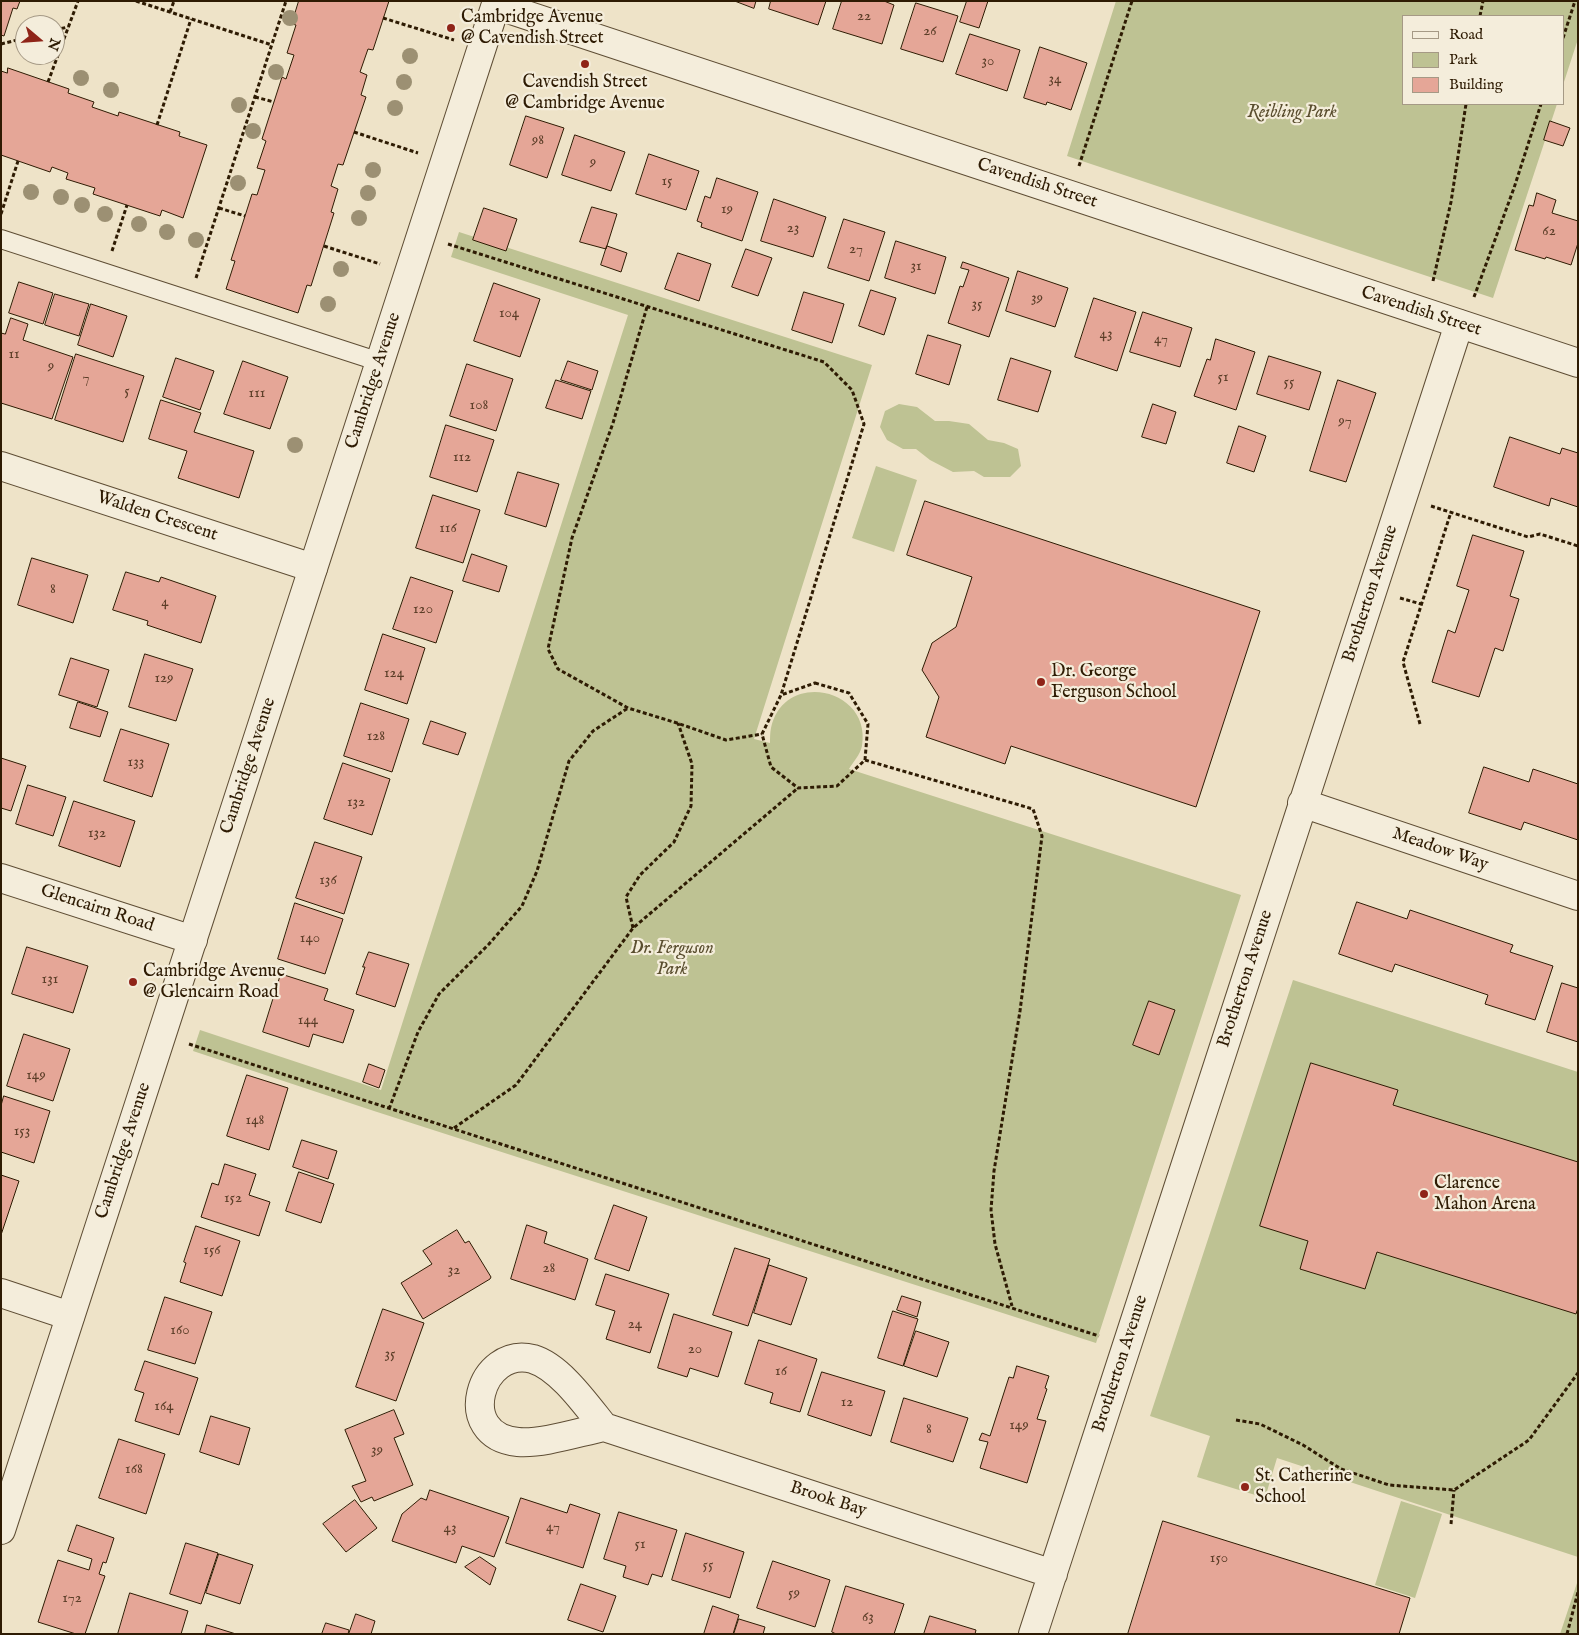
<!DOCTYPE html>
<style>
body{margin:0}
#map{position:relative;width:1579px;height:1635px;overflow:hidden;background:#eee3c8;font-family:"IM FELL English",serif}
canvas{display:block}
.frame{position:absolute;inset:0;border:2px solid #2e1b03;pointer-events:none}
.legend{position:absolute;left:1402px;top:15px;width:162px;height:90px;box-sizing:border-box;background:#f4eddb;border:1px solid #a59985;margin:0;padding:6px 9px;list-style:none;font-size:15px;color:#2e1b03}
.legend li{display:flex;align-items:center;gap:10px;height:25px}
.legend b{width:25px;border:1px solid #a59985}
.north{position:absolute;left:15px;top:15px;width:50px;height:50px;box-sizing:border-box;background:#f4eddb;border:1px solid #a59985;border-radius:50%;rotate:108deg;font-size:14px;font-weight:700;line-height:20px;text-align:center;color:#2e1b03}
.north::after{content:'';display:block;margin:auto;width:18px;height:22px;background:#8f2418;clip-path:polygon(50% 0,100% 100%,50% 72%,0 100%)}
</style>
<div id="map">
<canvas width="1579" height="1635"></canvas>
<div class="frame"></div>
<ul class="legend">
<li><b style="height:6px;background:#f4eddb"></b>Road</li>
<li><b style="height:14px;background:#bec293"></b>Park</li>
<li><b style="height:14px;background:#e5a697"></b>Building</li>
</ul>
<div class="north">N</div>
</div>
<script>
const c = document.querySelector('canvas').getContext('2d');
c.lineJoin = 'round';
function fillPath(path, color) { c.fillStyle = color; c.fill(path, 'evenodd'); }
function stroke(path, color, width, dash) { c.strokeStyle = color; c.lineWidth = width; c.lineCap = dash ? 'butt' : 'round'; c.setLineDash(dash || []); c.stroke(path); }
function label(font, color, halo, rows, align = 'center') {
  c.font = font + ' "IM FELL English",serif'; c.lineWidth = 4.5; c.setLineDash([]); c.textBaseline = 'middle'; c.strokeStyle = halo; c.fillStyle = color; for (const [text, x, y, turn = 0] of rows) {
    c.save(); c.translate(x, y); c.rotate((+turn || 0) * Math.PI / 180); c.textAlign = isNaN(turn) ? turn : align; if (halo) c.strokeText(text, 0, 0); c.fillText(text, 0, 0); c.restore();
  }
}
fillPath(new Path2D(`
 M1116,1H1578V39L1563,85V16H1403V104H1557L1493,298L1067,156Z
 M459,232L872,365L754,739L770,743C770,738 770,733 771,728C784,669 872,688 862,746C860,755 853,762 849,769L1241,895L1096,1343L374,1111L193,1051L200,1030L381,1090L628,315L451,257Z
 M899,404L917,407L935,421H949L969,424L988,440L1004,443L1018,449L1021,466L1010,477H984L974,471L953,472L930,460L916,449H903L887,440L880,427L885,411Z
 M876,466L917,480L894,552L852,538Z
 M1293,980L1578,1072V1557L1277,1458L1265,1498L1197,1477L1210,1436L1150,1416Z
 M1401,1501L1442,1514L1415,1598L1375,1585Z
 M1578,1580V1634H1560Z`), '#bec293');
const building = new Path2D(`
 M1,1H20L17,9L13,8L4,36L1,35Z
 M299,1H389L373,50L368,49L360,72L367,75L361,95L366,97L343,165L338,164L331,186L338,189L331,212L334,213L311,286L307,285L298,313L226,289L235,261L231,260L252,194L257,195L265,170L257,168L266,141L262,139L282,77L286,79L294,55L287,53L296,25L292,24Z
 M735,1H756L754,8Z
 M771,1H826L818,25L769,9Z
 M842,1H884L894,5L882,44L833,29Z
 M967,1H988L979,28L960,22Z
 M916,3L958,16L943,62L901,49Z
 M970,34L1020,50L1007,91L956,74Z
 M1040,47L1087,63L1071,110L1047,102L1046,105L1024,98Z
 M8,68L69,89L68,93L94,102L92,107L118,116L119,112L180,132L179,136L207,145L183,218L162,210L160,216L93,194L95,188L66,179L68,173L52,167L50,172L1,155V71L7,73Z
 M526,116L564,128L547,178L510,165Z
 M1550,121L1570,128L1563,146L1544,140Z
 M575,135L625,152L611,191L562,175Z
 M649,154L699,171L686,210L636,194Z
 M717,178L758,192L742,241L701,227L702,223L697,221L705,196L710,198Z
 M1537,193L1556,200L1552,213L1578,221V243L1571,265L1546,257L1545,259L1515,250L1529,205L1533,206Z
 M774,199L826,217L813,257L761,241Z
 M592,207L617,214L606,249L580,242Z
 M484,208L517,219L506,251L473,240Z
 M844,219L885,232L869,281L828,268Z
 M896,241L946,257L935,294L885,278Z
 M607,246L627,253L621,272L601,265Z
 M746,249L772,258L758,296L732,287Z
 M678,253L711,264L699,301L665,289Z
 M963,262L1009,278L989,337L948,323L960,286L963,287L969,270L961,268Z
 M1018,271L1068,288L1055,327L1006,311Z
 M19,282L53,293L43,324L9,313Z
 M494,283L540,299L520,357L474,341Z
 M871,290L896,298L884,335L859,326Z
 M804,292L844,304L832,343L792,330Z
 M55,294L89,304L79,336L45,325Z
 M1094,298L1136,312L1117,371L1075,357Z
 M91,304L127,316L113,357L78,345Z
 M1143,312L1192,328L1180,367L1130,352Z
 M11,318L28,324L23,340L73,357L52,419L1,403V333L5,334Z
 M928,335L961,345L949,385L916,374Z
 M1216,339L1255,352L1236,410L1194,396L1207,359L1210,360Z
 M76,354L144,376L123,442L55,420Z
 M1269,356L1321,372L1309,410L1257,394Z
 M176,358L214,371L200,410L163,397Z
 M1011,358L1051,371L1038,412L998,400Z
 M243,361L288,377L270,429L224,414Z
 M568,361L598,371L592,390L561,380Z
 M467,364L513,379L496,431L450,416Z
 M556,380L591,391L582,419L546,408Z
 M1338,380L1376,393L1346,482L1310,471Z
 M161,400L201,413L194,432L254,451L239,498L178,478L187,451L149,439Z
 M1153,404L1176,412L1166,444L1142,437Z
 M446,425L494,440L477,492L430,477Z
 M1239,426L1266,436L1254,472L1227,463Z
 M1510,437L1560,454L1562,448L1578,453V507L1551,498L1549,506L1494,487Z
 M518,472L559,484L546,527L505,514Z
 M433,495L480,510L463,563L416,548Z
 M925,501L1260,611L1196,807L1011,746L1005,764L926,737L939,697L922,670L932,643L956,627L972,577L907,555Z
 M1473,535L1524,551L1510,596L1519,599L1503,651L1495,648L1479,697L1432,682L1448,630L1455,633L1469,590L1457,586Z
 M472,554L507,566L499,592L463,581Z
 M32,558L88,575L73,623L18,605Z
 M126,572L159,582L161,577L216,596L201,643L147,625L148,621L113,610Z
 M411,577L453,591L436,643L393,629Z
 M383,634L425,648L407,704L365,690Z
 M145,654L193,669L176,721L129,707Z
 M71,658L109,670L97,707L59,695Z
 M78,702L108,712L100,737L70,728Z
 M361,703L409,719L392,772L344,756Z
 M431,721L466,733L458,755L423,744Z
 M121,729L169,744L152,797L104,781Z
 M1,758L26,766L11,811L1,808Z
 M343,763L390,779L372,835L324,819Z
 M1484,767L1529,782L1533,769L1578,784V840L1524,822L1521,830L1469,813Z
 M28,785L66,797L53,836L16,824Z
 M74,801L135,821L120,867L59,846Z
 M315,842L362,857L344,914L296,898Z
 M1357,902L1407,919L1410,910L1513,945L1510,952L1553,966L1535,1020L1485,1004L1488,995L1395,964L1392,972L1339,954Z
 M295,903L343,919L325,974L278,959Z
 M27,947L88,966L73,1013L12,994Z
 M369,952L409,964L395,1007L356,994L365,967H363Z
 M281,974L328,989L324,1000L354,1010L343,1043L313,1034L309,1047L263,1032Z
 M1562,983L1578,988V1042L1547,1032Z
 M1149,1001L1175,1010L1159,1055L1133,1045Z
 M24,1034L70,1049L53,1101L7,1086Z
 M1311,1063L1398,1090L1393,1105L1578,1162V1308L1576,1314L1377,1252L1365,1289L1300,1269L1308,1241L1260,1226Z
 M369,1064L385,1070L379,1088L363,1082Z
 M247,1075L288,1088L269,1150L227,1136Z
 M4,1096L50,1111L34,1163L1,1152V1106Z
 M302,1140L337,1151L328,1179L293,1167Z
 M225,1164L256,1174L249,1195L270,1202L259,1236L201,1217L212,1183L218,1185Z
 M299,1172L334,1184L321,1223L286,1211Z
 M1,1175L19,1181L1,1235Z
 M614,1205L647,1217L629,1271L595,1259Z
 M527,1225L547,1232L544,1243L588,1259L575,1300L511,1279Z
 M196,1226L240,1241L222,1296L180,1282L186,1263L184,1262Z
 M457,1230L465,1243L469,1241L491,1277L490,1279L423,1319L401,1283L432,1264L423,1251Z
 M735,1248L770,1259L748,1326L713,1315Z
 M769,1265L807,1278L791,1325L754,1313Z
 M606,1274L669,1294L650,1353L606,1339L615,1311L596,1305Z
 M902,1296L921,1302L917,1317L897,1310Z
 M165,1297L212,1312L195,1364L148,1350Z
 M383,1309L424,1323L396,1401L356,1387Z
 M893,1311L918,1319L903,1366L878,1358Z
 M674,1314L732,1332L718,1377L690,1368L687,1377L658,1368Z
 M916,1331L949,1342L937,1377L904,1366Z
 M759,1340L817,1359L800,1412L770,1403L773,1393L745,1384Z
 M145,1361L198,1378L179,1435L135,1421L144,1393L135,1390Z
 M1017,1366L1049,1376L1045,1388L1047,1389L1037,1419L1046,1421L1027,1483L980,1468L988,1442L979,1440L982,1433L990,1436L1009,1377L1013,1378Z
 M822,1372L885,1391L871,1436L808,1415Z
 M904,1398L968,1418L953,1462L891,1442Z
 M394,1410L404,1434L394,1438L413,1485L374,1501L372,1497L361,1502L352,1486L366,1481L345,1430Z
 M211,1416L250,1428L239,1465L200,1452Z
 M119,1439L165,1454L146,1514L99,1498Z
 M430,1490L509,1517L494,1557L462,1546L456,1563L392,1541L402,1514L421,1498L426,1500Z
 M521,1498L567,1513L570,1504L600,1514L583,1568L506,1543Z
 M355,1500L377,1528L346,1552L323,1524Z
 M619,1512L677,1530L662,1577L652,1574L648,1585L623,1577L626,1566L604,1559Z
 M1163,1521L1410,1598L1399,1634H1128Z
 M77,1525L114,1538L106,1563L103,1562L99,1574L105,1576L85,1634H76L38,1622L58,1560L89,1570L92,1559L68,1551Z
 M686,1533L744,1552L730,1598L672,1580Z
 M186,1543L218,1553L201,1604L170,1594Z
 M219,1554L253,1565L240,1604L206,1593Z
 M480,1557L496,1568L490,1585L465,1567Z
 M773,1561L830,1580L815,1627L757,1608Z
 M581,1584L616,1596L603,1632L568,1620Z
 M846,1586L904,1604L894,1634H836L832,1632Z
 M130,1593L188,1611L181,1634H118Z
 M713,1606L739,1615L733,1634H704Z
 M356,1614L375,1621L371,1634H349Z
 M930,1616L976,1630L975,1634H924Z
 M739,1619L765,1627L763,1634H734Z
 M326,1623L349,1630L348,1634H322Z
 M207,1625L236,1634H205Z`);
fillPath(building, '#e5a697');
stroke(building, '#2e1b03', 1);
const service = new Path2D(`
 M1,239L380,362`);
const minor = new Path2D(`
 M1,466L313,568
 M1302,803L1578,896
 M1,878L193,940
 M1,1293L70,1316
 M604,1427C587,1406 560,1367 533,1359C480,1345 453,1436 518,1442C543,1444 579,1432 604,1427L1053,1574
 M1033,1634L1459,324`);
const tertiary = new Path2D(`
 M496,5L1578,363
 M1,1530L497,1`);
stroke(service, '#5e4d34', 20);
stroke(minor, '#5e4d34', 30);
stroke(tertiary, '#5e4d34', 30);
stroke(new Path2D(`
 M136,1L272,45
 M170,12L174,1
 M1480,16L1483,1
 M383,18L454,40
 M55,30L68,27
 M1563,38L1575,1
 M16,41L25,44
 M1,44L25,38
 M48,82L78,1
 M255,97L274,102
 M157,125L191,19
 M354,132L418,153
 M1079,166L1132,1
 M219,208L245,216
 M1,214L18,161
 M448,244L824,362L852,390L864,424L781,695
 M324,246L380,264
 M112,251L127,205
 M196,278L286,1
 M1433,281L1451,202L1466,104
 M1474,297L1514,188L1541,104
 M647,307L613,423L572,538L548,649L558,669L628,708L677,723L726,740L762,734
 M1431,506L1528,537L1540,534L1578,546
 M1400,598L1421,604
 M815,683L849,693L868,724L865,760L837,786L798,788L771,767L762,734L781,695Z
 M1420,724L1403,662L1451,512
 M865,760L1033,809L1042,836L1020,1011L994,1171L991,1210L995,1244L1012,1306
 M633,928L626,897L640,875L674,842L691,806L692,764L678,723
 M189,1044L1099,1336
 M389,1109L418,1032L439,994L489,944L522,906L537,871L569,761L593,731L628,708
 M454,1128L516,1085L633,928L798,788
 M1236,1420L1260,1424L1303,1445L1341,1469L1389,1485L1454,1490L1529,1440L1578,1373
 M1451,1524L1454,1490
 M1567,1634L1578,1592`), '#2e1b03', 3, [4, 2.5]);
stroke(service, '#f4eddb', 18);
stroke(minor, '#f4eddb', 28);
stroke(tertiary, '#f4eddb', 28);
c.fillStyle = '#9c9073';
for (const [x, y] of [
 [290,18],
 [410,56],
 [276,72],
 [81,78],
 [404,82],
 [111,90],
 [239,105],
 [395,108],
 [253,131],
 [373,170],
 [238,183],
 [31,192],
 [368,193],
 [61,197],
 [82,205],
 [105,214],
 [359,218],
 [139,224],
 [167,232],
 [196,240],
 [341,269],
 [328,304],
 [295,445]
]) { c.beginPath(); c.arc(x, y, 8, 0, 2 * Math.PI); c.fill(); }
for (const [x, y, r, color] of [
 [451,28,5,"#8f2418"],
 [585,64,5,"#8f2418"],
 [1041,682,5,"#8f2418"],
 [133,982,5,"#8f2418"],
 [1424,1194,5,"#8f2418"],
 [1245,1487,5,"#8f2418"]
]) { const dot = new Path2D(); dot.arc(x, y, r, 0, 2 * Math.PI); c.fillStyle = color; c.fill(dot); stroke(dot, '#f4eddb', 2); }
label('15px', '#5c3e28', null, [
 ["22",864,17],
 ["26",930,32],
 ["30",988,62],
 ["34",1055,80],
 ["98",538,141],
 ["9",593,163],
 ["15",667,182],
 ["19",727,210],
 ["23",793,229],
 ["62",1549,232],
 ["27",856,250],
 ["31",916,267],
 ["39",1037,299],
 ["35",977,305],
 ["104",509,314],
 ["43",1106,335],
 ["47",1161,340],
 ["11",14,355],
 ["9",51,367],
 ["51",1223,378],
 ["7",86,379],
 ["55",1289,383],
 ["5",127,392],
 ["111",257,394],
 ["108",479,406],
 ["97",1345,422],
 ["112",462,458],
 ["116",448,529],
 ["8",53,590],
 ["4",165,603],
 ["120",423,610],
 ["124",394,674],
 ["129",164,679],
 ["128",376,737],
 ["133",136,763],
 ["132",356,803],
 ["132",97,834],
 ["136",328,881],
 ["140",310,939],
 ["131",50,980],
 ["144",308,1021],
 ["149",36,1076],
 ["148",255,1121],
 ["153",22,1132],
 ["152",233,1199],
 ["156",212,1251],
 ["28",549,1269],
 ["32",454,1271],
 ["24",635,1325],
 ["160",180,1331],
 ["20",695,1350],
 ["35",390,1355],
 ["16",781,1372],
 ["12",847,1403],
 ["164",164,1407],
 ["149",1019,1426],
 ["8",929,1430],
 ["39",377,1451],
 ["168",134,1470],
 ["47",553,1528],
 ["43",450,1529],
 ["51",640,1545],
 ["150",1219,1559],
 ["55",708,1566],
 ["59",794,1594],
 ["172",72,1599],
 ["63",868,1618]
]);
label('18px', '#2e1b03', '#f4eddb', [
 ["Cambridge Avenue",461,18],
 ["@ Cavendish Street",461,39],
 ["Cavendish Street",585,83,"center"],
 ["@ Cambridge Avenue",585,104,"center"],
 ["Dr. George",1051,672],
 ["Ferguson School",1051,693],
 ["Cambridge Avenue",143,972],
 ["@ Glencairn Road",143,993],
 ["Clarence",1434,1184],
 ["Mahon Arena",1434,1205],
 ["St. Catherine",1255,1477],
 ["School",1255,1498]
], 'left');
label('italic 18px', '#594d2e', '#f4eddb', [
 ["Reibling Park",1292,113],
 ["Dr. Ferguson",672,949],
 ["Park",672,970]
]);
label('18px', '#2e1b03', '#f4eddb', [
 ["Cavendish Street",1037,184,18],
 ["Cavendish Street",1421,312,18],
 ["Cambridge Avenue",374,381,-72],
 ["Walden Crescent",157,517,18],
 ["Brotherton Avenue",1371,594,-72],
 ["Cambridge Avenue",249,766,-72],
 ["Meadow Way",1440,850,19],
 ["Glencairn Road",97,909,18],
 ["Brotherton Avenue",1246,979,-72],
 ["Cambridge Avenue",124,1151,-72],
 ["Brotherton Avenue",1121,1364,-72],
 ["Brook Bay",828,1500,18]
]);
</script>
